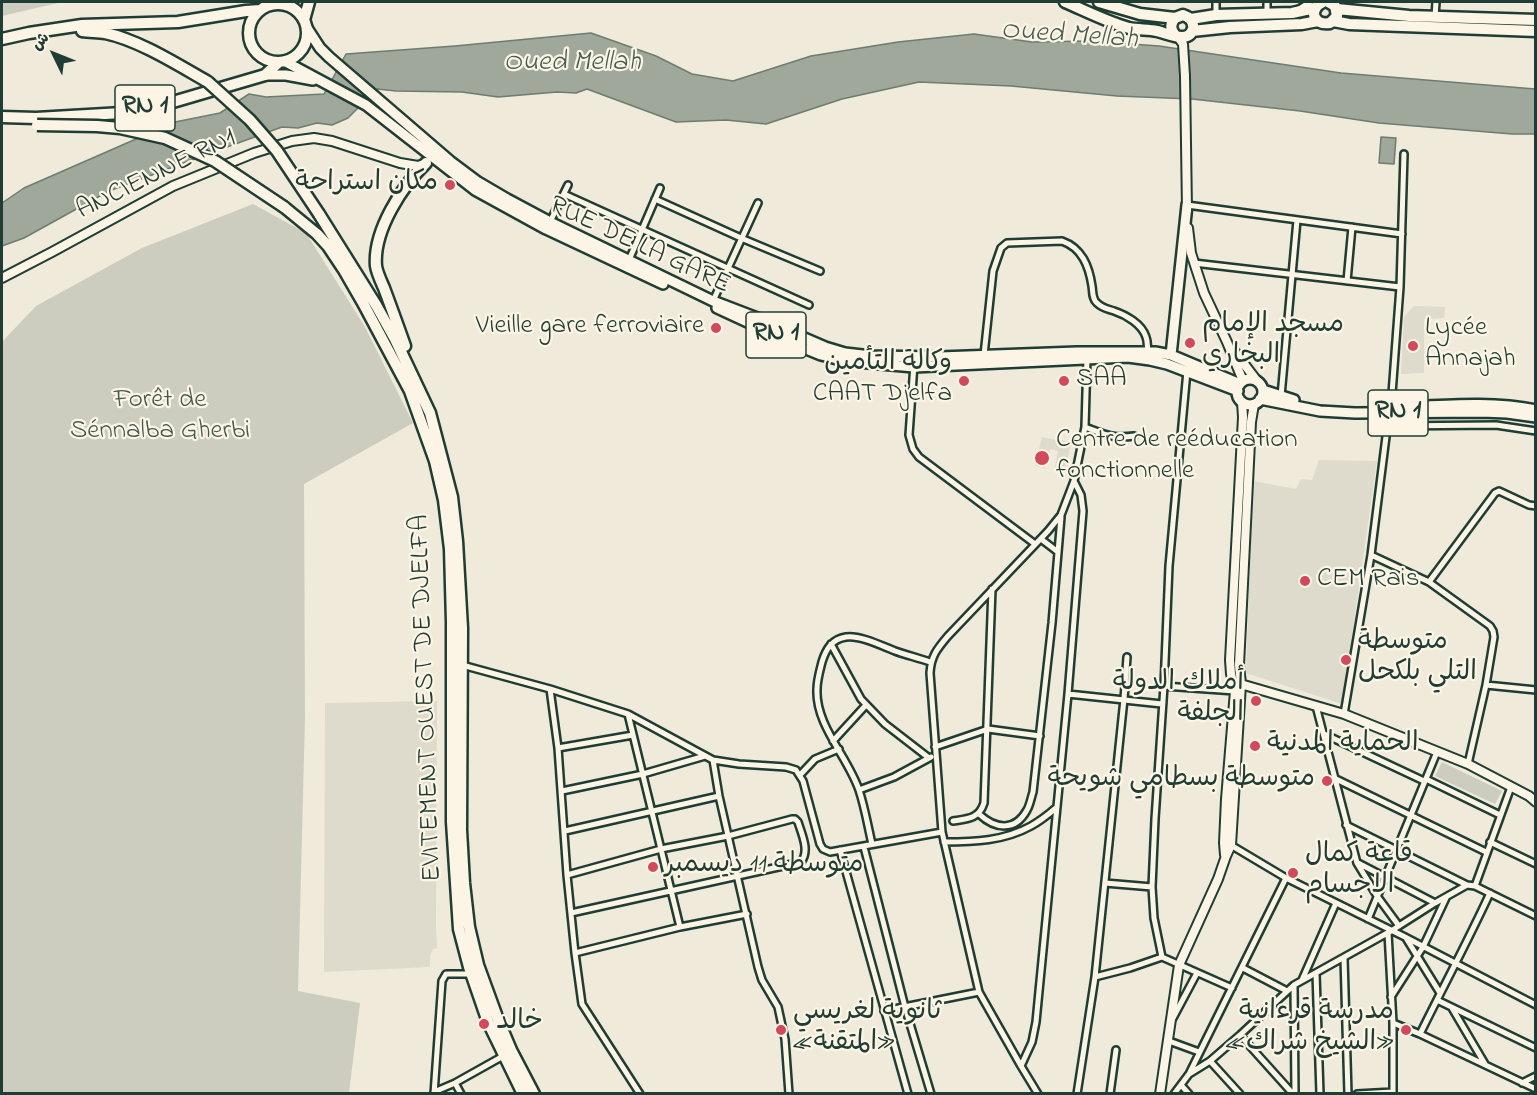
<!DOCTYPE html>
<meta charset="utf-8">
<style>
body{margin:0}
#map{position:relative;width:1537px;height:1095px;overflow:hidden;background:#efeada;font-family:"Indie Flower","Playpen Sans Arabic",sans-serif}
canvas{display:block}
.frame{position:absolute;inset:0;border:3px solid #1f3d34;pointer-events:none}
.north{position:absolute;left:24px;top:24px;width:60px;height:60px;-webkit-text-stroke:4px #fcf5e5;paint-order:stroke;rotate:313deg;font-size:16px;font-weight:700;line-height:24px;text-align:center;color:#1f3d34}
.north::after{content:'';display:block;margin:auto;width:21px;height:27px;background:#1f3d34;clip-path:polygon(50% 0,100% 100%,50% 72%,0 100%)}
</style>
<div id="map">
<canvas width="1537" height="1095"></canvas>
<div class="frame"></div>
<div class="north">ش</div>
</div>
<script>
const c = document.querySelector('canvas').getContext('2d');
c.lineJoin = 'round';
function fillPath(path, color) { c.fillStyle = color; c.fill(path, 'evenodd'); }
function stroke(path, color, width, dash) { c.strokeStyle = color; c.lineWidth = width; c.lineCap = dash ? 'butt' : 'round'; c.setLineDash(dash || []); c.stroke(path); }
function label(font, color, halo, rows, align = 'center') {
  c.font = font + ' "Indie Flower","Playpen Sans Arabic",sans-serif'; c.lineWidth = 4.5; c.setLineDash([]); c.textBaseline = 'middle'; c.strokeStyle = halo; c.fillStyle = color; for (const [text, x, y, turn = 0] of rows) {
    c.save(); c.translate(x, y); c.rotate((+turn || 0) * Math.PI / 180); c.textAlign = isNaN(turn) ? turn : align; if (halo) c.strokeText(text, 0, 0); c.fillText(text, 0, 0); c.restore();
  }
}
fillPath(new Path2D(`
 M1414,306L1445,307L1444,318L1424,319V373L1401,374L1404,317Z
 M1042,437L1061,441L1062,440L1071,444L1064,473L1054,471L1058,451L1050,449L1045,468L1035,466Z
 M1319,460L1377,461L1342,704L1246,673L1253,481L1296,489L1301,479L1312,480Z
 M437,701L436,925L437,948L433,949L430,956V967L324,972L325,703Z`), '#dedbcc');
fillPath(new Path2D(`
 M2,2H62L2,16Z
 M253,204L306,233L365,327L413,423L304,484L305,717L298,991L360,1003L349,1093H2V342L36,306L142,248Z
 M1442,762L1502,791L1495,804L1435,776Z`), '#cccdbf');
const water = new Path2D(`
 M591,33L656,56L692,74L733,81L811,56L898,42L974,34L1032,42L1090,41L1159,46L1341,73L1535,89V134H1512L1379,123L1300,111L1192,99L1117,96L1011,86L919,82L842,99L766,124L726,120L676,122L587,89L576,93L557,92L498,97L462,92L396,91L377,89L348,118L332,125L317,123L298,128L282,127L216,151L109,191L24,238L2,246V203L24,188L175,122L220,113L249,94L266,97L324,94L346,54L455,46Z
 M1381,137L1396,138L1394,164L1379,163Z`);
fillPath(water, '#9fa89a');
stroke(water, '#6c7d71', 1.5);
const street = new Path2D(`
 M1299,9L1310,2
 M1216,15V2
 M1267,15V2
 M1435,17L1436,2
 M564,194L809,305
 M655,199L741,238L820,271
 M1187,205L1402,234
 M550,222L568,185
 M629,260L660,188
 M1194,263L1400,287
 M1347,281L1352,227
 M713,301L758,203
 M984,355L993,271L1001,248L1007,243L1062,241C1082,248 1089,266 1092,286C1093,292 1092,299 1097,303C1102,308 1108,309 1114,311C1126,315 1142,324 1146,337C1148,342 1147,347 1148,352
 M914,364L909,435L913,449L919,457L1035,544
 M1281,396L1297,220
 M1391,407L1400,287L1404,154
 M1388,426L1496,425L1536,431
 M1085,427C1104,434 1112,439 1134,436
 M1041,539L1058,552
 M1371,555L1429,582L1490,626L1493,631L1494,637L1486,685
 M1429,582L1495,493L1499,491L1529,505L1536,506
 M831,644L861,699L885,724L929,758
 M462,665L550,689L628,714L713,760L739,764L786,767L796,770L803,781L820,844L823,849L830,852L942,832
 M1164,686L1235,691
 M550,689L558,748L567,875L575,953L582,1004L640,1094
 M1068,694L1162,704
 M1316,706L1357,863L1377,896L1399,926
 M628,714L680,927
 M1344,714L1371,555L1389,413
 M1324,734L1424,781
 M833,741L866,705
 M935,747L988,729L1040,736
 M558,748L633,735
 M713,760L719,796L758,967L762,980L778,1007L781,1021L785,1039L789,1094
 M1468,764L1486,685L1536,690
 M800,775L815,759L839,749
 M1334,778L1486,852
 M1426,779L1500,815
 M859,790L894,777L931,757
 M562,791L643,774L705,756
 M979,814C995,829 1015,832 1027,810C1030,805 1031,798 1033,792L1052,623L1061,517
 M953,821C967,819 979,819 984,803L992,589
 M1346,825L1467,885
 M565,831L719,796
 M944,842C974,842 1004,841 1031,826C1040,821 1049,814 1057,807
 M1490,842L1536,864
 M872,844C868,827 865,808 859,790C848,757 815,725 817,689C817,680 820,670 822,662C826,649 832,639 846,637C860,635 882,646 895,651C906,655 919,658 930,662
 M1229,844L1286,878L1405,937L1536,1005
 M864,847L905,1007L931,1094
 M840,850L908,1094
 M1358,863L1435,903
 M567,875L661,849L728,836L792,819H795L798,822C802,835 810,851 801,862L571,913
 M1105,883L1152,887
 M1475,886L1511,787
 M1368,919L1437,752
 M1388,933L1393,1023V1094
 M1406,938L1440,993
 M575,953L680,927L747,914
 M1162,957L1154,918L1152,887L1155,819L1164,686L1169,566L1187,371
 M1344,958L1348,1094
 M1243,968L1287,991
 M1316,973L1320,1094
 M1095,977L1130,968L1162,957L1232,988
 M1302,980L1336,903
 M1294,985L1295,1094
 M1391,997L1423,947L1446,898
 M1437,1000L1536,1048
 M1452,1008L1485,1064
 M884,1011L979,992
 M1173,1018L1197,973
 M1393,1023L1420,1034L1536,1089
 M1420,1034C1443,987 1468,941 1490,893
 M1240,1035L1293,1094
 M1169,1041L1199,1052
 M1210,1061L1240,1094
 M1021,1066L1032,1042L1036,1022L1068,694L1083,511L1081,495L1074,481
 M1190,1072L1286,878
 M455,1083L461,1094
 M1522,1083L1536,1076
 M1181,1085L1189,1094
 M434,1092L455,1083L505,1055
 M434,1094L442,981L446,974H471
 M1038,1094L1021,1066L979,992L942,832L930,673C931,656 937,649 948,636L1048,531L1061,515L1074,481L1085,427L1087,358
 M1077,1094L1095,977L1124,699L1127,657
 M1110,1094L1116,1050
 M1174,1094L1189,1074L1210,1061L1240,1035L1294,985L1391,931L1435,903L1467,885L1475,886L1536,916
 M1357,1094L1393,1092`);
const secondary = new Path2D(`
 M1178,37L1183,44L1185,76L1187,210
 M1188,228L1191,253L1204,293L1227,342L1243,381
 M2,278L52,252L173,186L254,153L292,141L314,138L332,141L400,163L418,166L424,164
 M1235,352L1257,381
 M1237,683L1344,714L1468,764L1529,796L1536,802
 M1225,855L1224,843L1226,799L1235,691L1231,674L1230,660L1243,417L1242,402
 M1160,1094L1179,965L1218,879L1226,856L1231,845L1241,684L1239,665L1251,422L1254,404`);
const primary = new Path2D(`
 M307,28L320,48L329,57L450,161L478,182L507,199L550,222L713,301L760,319L825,347L845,353L871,356L940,357L1077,352H1155L1171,355L1240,384
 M284,61L366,105L475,190L546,229L663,284
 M265,75H286L313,80
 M717,308L799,346L821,355L845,361L914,367L1128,357L1150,360L1167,364L1238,391
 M1171,355L1187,205
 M1237 392a13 13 0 1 1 26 0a13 13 0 1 1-26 0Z
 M1263,390L1294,400
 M1260,399L1320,411L1355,413L1482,412L1507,413L1536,417
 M1406,407C1449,405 1493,401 1536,410`);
const highway = new Path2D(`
 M1065,2C1086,11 1107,22 1129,28C1138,30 1148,29 1157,31C1167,33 1190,45 1193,28C1194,21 1189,17 1183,15L1175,18C1170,24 1170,29 1175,35
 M1099,2L1140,14L1175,18
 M1323,2C1308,9 1313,26 1330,23L1337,16L1335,6L1328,2
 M249 33a29 29 0 1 1 58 0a29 29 0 1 1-58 0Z
 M1337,9L1409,16L1536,20
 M1191,19L1216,15L1292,13L1315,8
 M304,20L309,2
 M1333,21L1349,24L1536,31
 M82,31C89,32 98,32 105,33C139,40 178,65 208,82
 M1192,31L1230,27L1302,24L1318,21
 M2,39L29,33L82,25L178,22L246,11L260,10
 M2,117L36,118L122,113L166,104L265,75L279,62
 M284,207L317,234L328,246L344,270L363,303L410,391L435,461L444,500L450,549L452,622V822L459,929L469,967L488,1022L523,1094
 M319,214L376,305L395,339L430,413L452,497L457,541L462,628L461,830L464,883L469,927L478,965L497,1017L511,1050L534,1094
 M405,346C398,326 391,307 384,288C381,281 377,273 376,266C373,231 402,186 426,163`);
stroke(street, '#1f3d34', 10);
stroke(secondary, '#1f3d34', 12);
stroke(primary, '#1f3d34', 14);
stroke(highway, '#1f3d34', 15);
stroke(street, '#fcf5e5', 5);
stroke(secondary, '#fcf5e5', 8);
stroke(primary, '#fcf5e5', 9);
stroke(highway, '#fcf5e5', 10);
const highwayBridge = new Path2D(`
 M208,82L250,120L277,151L319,214
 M37,125L97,126L120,128L165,138L215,161L284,207`);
stroke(highwayBridge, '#1f3d34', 15, []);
stroke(highwayBridge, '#fcf5e5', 10);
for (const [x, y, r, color] of [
 [450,185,6,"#d1495b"],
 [716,328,6,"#d1495b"],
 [1190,343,6,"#d1495b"],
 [1413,346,6,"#d1495b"],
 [964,381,6,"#d1495b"],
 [1064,381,6,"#d1495b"],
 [1042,458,8,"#d1495b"],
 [1305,581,6,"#d1495b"],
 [1346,660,6,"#d1495b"],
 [1256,701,6,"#d1495b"],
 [1255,746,6,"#d1495b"],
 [1327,781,6,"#d1495b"],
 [653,867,6,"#d1495b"],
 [1293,873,6,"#d1495b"],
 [484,1024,6,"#d1495b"],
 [781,1030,6,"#d1495b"],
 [1406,1030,6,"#d1495b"]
]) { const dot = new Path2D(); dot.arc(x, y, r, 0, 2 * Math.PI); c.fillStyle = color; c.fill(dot); stroke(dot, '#fcf5e5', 2); }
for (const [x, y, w] of [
 [145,108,60],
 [776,335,60],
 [1398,413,60]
]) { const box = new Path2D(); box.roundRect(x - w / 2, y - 23, w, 46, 4.5); c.fillStyle = '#fcf5e5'; c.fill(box); stroke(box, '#1f3d34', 1.5); }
label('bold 26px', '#1f3d34', null, [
 ["RN 1",145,108],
 ["RN 1",776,335],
 ["RN 1",1398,413]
]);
label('27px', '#1f3d34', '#fcf5e5', [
 ["ANCIENNE RN1",157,176,-26],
 ["RUE DE LA GARE",639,247,25],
 ["EVITEMENT OUEST DE DJELFA",428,698,-92]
]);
label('27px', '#1f3d34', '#fcf5e5', [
 ["مكان استراحة",438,185,"right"],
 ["مسجد الإمام",1202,327],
 ["البخاري",1202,358],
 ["Vieille gare ferroviaire",704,328,"right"],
 ["Lycée",1425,330],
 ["Annajah",1425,361],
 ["وكالة التأمين",952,365,"right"],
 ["CAAT Djelfa",952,396,"right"],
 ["SAA",1076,381],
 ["Centre de reéducation",1056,442],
 ["fonctionnelle",1056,473],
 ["CEM Rais",1317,581],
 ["متوسطة",1358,644],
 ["التلي بلكحل",1358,675],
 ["أملاك الدولة",1244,685,"right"],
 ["الجلفة",1244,716,"right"],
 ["الحماية المدنية",1267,746],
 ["متوسطة بسطامي شويحة",1315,781,"right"],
 ["قاعة كمال",1305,857],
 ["الاجسام",1305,888],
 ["متوسطة 11 ديسمبر",665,867],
 ["ثانوية لغريسي",793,1014],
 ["«المتقنة»",793,1045],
 ["مدرسة قرءانية",1394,1014,"right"],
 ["«الشيخ شراك»",1394,1045,"right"],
 ["خالد",496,1024]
], 'left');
label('27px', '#425a50', '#fcf5e5', [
 ["Forêt de",160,402],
 ["Sénnalba Gherbi",160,433]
]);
label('italic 28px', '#455d53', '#fcf5e5', [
 ["Oued Mellah",1069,37,4],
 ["Oued Mellah",572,64]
]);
</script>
